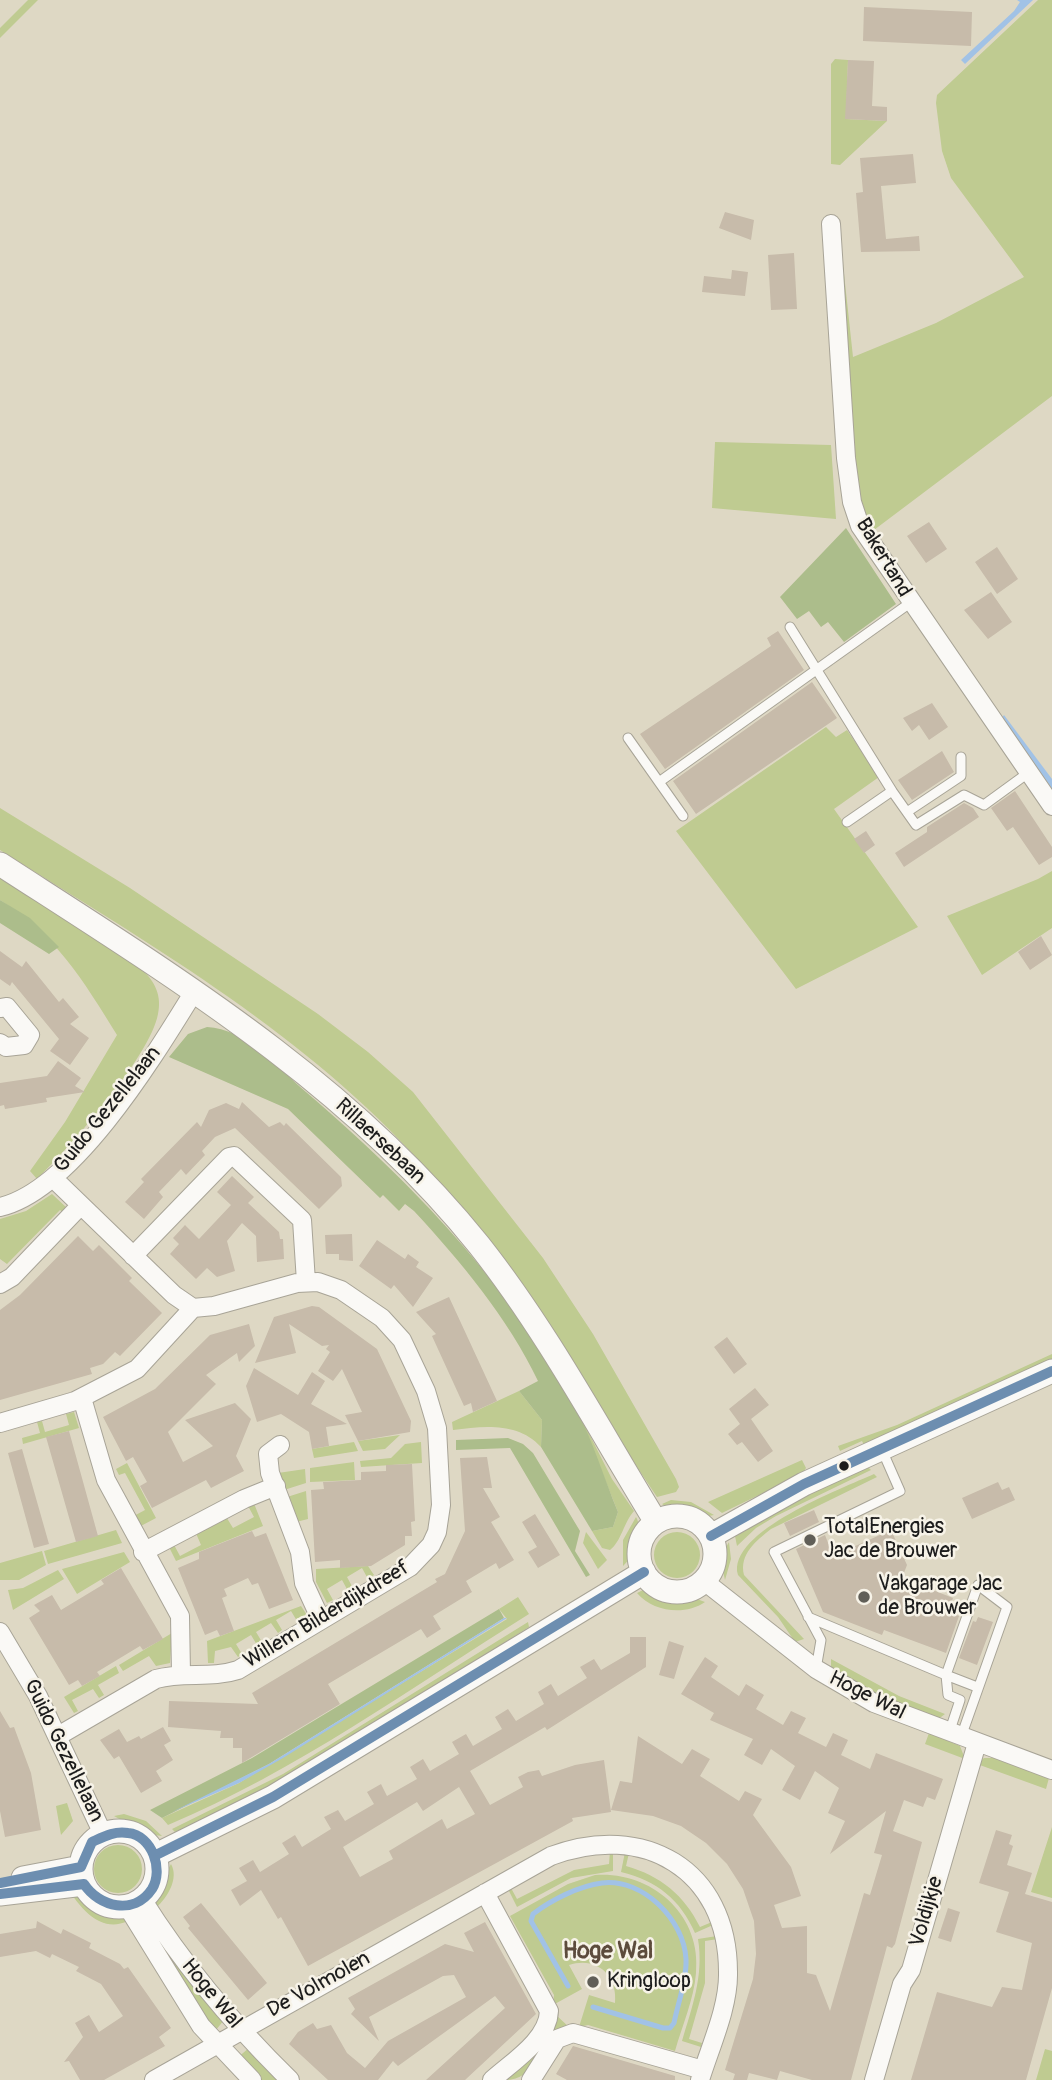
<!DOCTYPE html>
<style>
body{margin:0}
canvas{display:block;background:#ded8c4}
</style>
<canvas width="1052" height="2080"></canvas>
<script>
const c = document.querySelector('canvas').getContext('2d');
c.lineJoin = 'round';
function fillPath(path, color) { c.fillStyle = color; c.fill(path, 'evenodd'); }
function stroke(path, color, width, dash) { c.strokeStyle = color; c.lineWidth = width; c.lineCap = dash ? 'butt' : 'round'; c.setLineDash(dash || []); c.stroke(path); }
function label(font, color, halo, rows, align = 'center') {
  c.font = font + ' Pangolin,sans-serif'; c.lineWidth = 5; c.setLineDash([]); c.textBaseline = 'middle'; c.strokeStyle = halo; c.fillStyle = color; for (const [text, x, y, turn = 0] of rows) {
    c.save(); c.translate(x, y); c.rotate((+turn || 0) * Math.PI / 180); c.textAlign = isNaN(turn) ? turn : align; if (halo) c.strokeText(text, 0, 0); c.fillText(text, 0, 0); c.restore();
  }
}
fillPath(new Path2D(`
 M28,0H38L0,38V28Z
 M1038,0H1052V396L874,530L873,536L911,587H905L872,539L855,490L837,255H842L853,357L936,323L1024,277L951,178L942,151L936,103L937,95Z
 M835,59L848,60L846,119L887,121L840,165L831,164V64Z
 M715,442L831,445L836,519L712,508Z
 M826,727L836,737L847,730L879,777L834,809L918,927L796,989L676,831Z
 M0,808L130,888L318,1014L368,1052L413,1092L543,1258L593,1334L676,1479L679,1487L676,1492L657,1497C614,1432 570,1369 526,1305C490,1252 455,1200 412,1153C295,1027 144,941 0,850Z
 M1052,871V928L982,975L947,916L1038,879Z
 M0,874L142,970C155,981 162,996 158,1014C150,1057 69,1148 37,1179L30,1171L65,1122L117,1035C83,980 56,935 0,900Z
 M52,1194L68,1209L64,1213L60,1210L7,1264L0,1259V1219L26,1211Z
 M1052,1354V1362L865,1447L862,1441L840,1451L838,1446L897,1425Z
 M519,1391L542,1420L541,1447C518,1422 484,1426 453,1430L452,1422Z
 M577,1410L612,1479L634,1511C624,1522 621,1542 610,1550L602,1548L592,1531L613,1527L618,1512Z
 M74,1412L79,1428L23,1444L22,1438L40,1433L37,1422L42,1421L45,1432L69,1425L66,1414Z
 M400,1435L385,1449L363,1451L358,1441Z
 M354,1442L358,1451L314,1458L312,1449Z
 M421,1442L422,1463L361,1467L360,1461L391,1458L405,1444Z
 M802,1460L806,1468L802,1474L722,1513L708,1502Z
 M354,1462L355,1480L310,1482V1468Z
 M127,1463L156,1518L137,1528L132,1517L145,1510L125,1473L119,1475L116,1469Z
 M866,1465L871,1470L776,1516L756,1528L737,1546L735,1536L785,1506Z
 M305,1469L306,1483L284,1490L278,1473Z
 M874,1474L877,1477L771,1529C756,1541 739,1554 744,1575L804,1639L795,1642L778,1617L738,1575C726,1532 843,1488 874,1474Z
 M306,1491L308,1519L296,1522L287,1497Z
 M671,1500L691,1502L714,1515C699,1519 674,1513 662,1504Z
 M253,1501L263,1526L176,1561L168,1545L173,1543L180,1556L201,1545L195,1531L225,1515L233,1528L254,1517L247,1504Z
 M636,1517C644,1530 634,1557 623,1566V1540Z
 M116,1530L122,1543L48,1564L44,1551Z
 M654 1555a23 23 0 1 1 46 0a23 23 0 1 1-46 0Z
 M586,1532L607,1560L598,1569L583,1543Z
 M729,1542L731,1559L725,1580L720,1558Z
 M42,1551L46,1565L19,1580H0V1563Z
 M124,1552L130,1562L77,1594L62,1569Z
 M368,1566L374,1575L368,1579L362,1568L347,1577L353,1588L348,1591L342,1580L327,1589L333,1600L327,1603L316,1582V1569Z
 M58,1570L64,1579L13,1610L8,1590L23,1588Z
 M643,1590L666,1597L694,1598L705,1602C685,1616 653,1612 637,1593Z
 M518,1597L529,1614C411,1688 296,1771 168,1825L162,1818L239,1783L507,1619L499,1609Z
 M301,1606L307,1615L297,1621L291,1611L276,1620L282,1630L278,1633L271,1623L256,1632L262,1642L257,1645L251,1635L236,1644L242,1654L238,1657L231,1647L215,1651L214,1663H208L207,1641Z
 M528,1622L529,1627C414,1700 301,1782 175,1832L172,1829L283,1774Z
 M172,1633L170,1663L156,1666L149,1656L123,1671L119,1665Z
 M831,1659L899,1696L945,1714L937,1720L889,1702L831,1670Z
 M116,1666L119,1673L98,1685L104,1695L99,1698L93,1689L72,1700L78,1711L74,1713L64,1697Z
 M929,1733L960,1746L965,1759L925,1744Z
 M984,1758H995L1049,1778L1046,1789L977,1764Z
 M67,1803L73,1821L61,1835L56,1806Z
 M124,1814L146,1821L162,1836L146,1834L114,1816Z
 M1052,1827V1898L1031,1892Z
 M94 1869a24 24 0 1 1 48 0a24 24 0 1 1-48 0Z
 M610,1851H613V1871L571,1878L517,1907L508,1889L511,1888L517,1899L574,1870L609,1864Z
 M625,1852L629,1853L626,1866C661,1876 684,1895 700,1927L712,1922L713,1925L695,1933C680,1899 657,1881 621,1872Z
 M171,1864C179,1878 168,1897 156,1908L153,1896Z
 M595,1875C652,1871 702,1915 696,1973C694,1999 682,2026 675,2051L588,2025L579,2027L589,1995L615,2003C618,1975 596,1956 569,1965L582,1989L553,2005L554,1995L510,1916L568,1884Z
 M70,1892L83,1895L128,1921C102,1933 83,1911 70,1892Z
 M717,1936L718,1939L705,1941V1983L689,2039L702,2043L701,2047L682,2041C692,2007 704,1976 698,1939Z
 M161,1938L224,2020L216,2030H213L154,1942Z
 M555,2014L570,2028C553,2045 530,2080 507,2080L518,2070V2064Z
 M250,2047L284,2080H257L236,2059Z
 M1045,2049L1052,2051V2080H1036Z`), '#bfcb91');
fillPath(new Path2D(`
 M846,528L896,604L844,642L828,622L821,627L809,611L797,619L780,597Z
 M0,900L30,918L59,947L49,954L0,923Z
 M207,1027C245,1028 279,1069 306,1092C418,1189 504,1278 576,1409C593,1441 604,1478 618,1512L613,1527L592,1531L541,1447L542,1420L519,1391L538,1381C508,1318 461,1262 414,1211L405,1204L399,1211L383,1195L380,1198L288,1109L169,1057L188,1034Z
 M508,1438L523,1444L533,1453L580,1531L575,1551L590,1575L586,1577L510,1448L456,1450V1440Z
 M499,1609L504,1618L269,1764L162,1818L150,1810L252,1758Z`), '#acbd8b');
fillPath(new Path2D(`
 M1017,0H1033L965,64L961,60L1014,11L1020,2Z
 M1004,715L1052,779V789L1002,718Z
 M504,1618H507L283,1758L239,1783L172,1812L269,1764Z`), '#a1c2e6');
stroke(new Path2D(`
 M568,1986L531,1921L533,1914C551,1900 579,1886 602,1883C643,1878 684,1920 686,1959C687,1979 678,2003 674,2023L670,2028H663L593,2007`), '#a1c2e6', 5);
fillPath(new Path2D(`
 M864,7L972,12L971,46L863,41Z
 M848,60L874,61L872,106L887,107V121L845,119Z
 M913,154L916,183L881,186L886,239L919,236L920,251L861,252L856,193L863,192L860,158Z
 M725,212L754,220L751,240L719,228Z
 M794,253L797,309L771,310L768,255Z
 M732,270L748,272L745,296L702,292L704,276L731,279Z
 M929,522L947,549L926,563L907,536Z
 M997,547L1018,579L997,594L975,562Z
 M991,592L1012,622L988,639L964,610Z
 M778,631L804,670L665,769L640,734L771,646L767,638Z
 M812,682L837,718L696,814L673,781Z
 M932,703L948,727L929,740L919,725L912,731L903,718Z
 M942,751L954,772L912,800L898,780Z
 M1015,791L1052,847V857L1039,865L1013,827L1007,831L991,808Z
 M964,803L973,808L979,817L904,867L895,853L927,832V827Z
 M866,831L875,845L864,853L854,839Z
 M1041,936L1052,955L1030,970L1018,952Z
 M0,951L22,967L26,961L59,1002L63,998L79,1017L70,1024L89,1038L70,1065L50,1051L59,1039L12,982L10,986L0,979Z
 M58,1061L81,1078L75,1086L85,1092L46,1098L47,1102L5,1109L4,1105L0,1106V1083L47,1076Z
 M242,1102L269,1127L280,1122L284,1126L286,1123L341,1177L342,1186L319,1209L235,1128L215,1137L202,1151L205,1155L186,1175L181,1169L159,1192L163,1197L144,1219L125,1202L144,1182L141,1179L197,1122L201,1127L209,1110L226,1103L239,1109Z
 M232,1176L254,1197L248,1203L279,1232L280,1239H283L284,1259L257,1262L256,1236L242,1223L227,1241L235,1271L217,1277L207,1268L196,1279L170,1254L179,1244L173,1238L185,1225L199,1239L231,1205L217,1192Z
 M352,1234L353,1261L339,1260V1254H326L325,1235Z
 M78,1236L93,1251L99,1245L132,1278L129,1281L162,1313L120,1356L115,1352L103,1364L90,1368L92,1374L0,1400V1310L20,1295Z
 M377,1240L405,1259L408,1254L419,1262L416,1267L433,1278L413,1307L394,1285L391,1289L359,1266Z
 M449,1297L497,1401L473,1412L471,1403L464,1406L432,1336L436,1334L416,1312Z
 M312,1306L319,1307L377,1349L411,1421L410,1432L358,1441L345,1415L362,1412L342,1369L333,1381L318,1371L330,1352L326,1349L329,1345L322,1346L289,1324L296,1353L255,1363L274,1317Z
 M249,1324L255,1346L239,1362L237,1353L206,1375L216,1384L168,1432L183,1462L213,1446L185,1420L235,1403L251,1419L236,1456L244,1471L211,1488L206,1480L152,1508L140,1486L147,1482L133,1457L126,1461L103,1417L155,1389L210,1335Z
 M727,1337L747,1364L734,1374L714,1347Z
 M254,1368L298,1395L312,1372L325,1381L311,1404L347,1424L326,1427L329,1446L312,1449L309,1432L281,1414L257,1422L246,1386Z
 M755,1388L769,1405L751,1419L773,1451L758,1462L742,1442L737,1445L728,1434L740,1424L729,1409Z
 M69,1431L98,1536L76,1542L46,1437Z
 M22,1449L49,1544L34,1548L8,1453Z
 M487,1457L492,1488H483L500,1517L491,1522L514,1560L499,1569L496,1563L466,1581L472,1592L433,1616L441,1629L427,1638L421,1629L328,1684L340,1704L242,1763V1748H233V1738H220L221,1731L168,1727L169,1701L258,1704L252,1693L437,1582L435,1579L445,1574L465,1531L460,1458Z
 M412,1464L415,1521L411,1522L412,1536H405V1545L371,1566L340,1568V1560L315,1562L311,1490L324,1489L323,1482L361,1480V1472L386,1471V1465Z
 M998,1482L1002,1490L1009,1487L1015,1500L972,1519L962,1498Z
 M814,1510L819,1522L790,1536L784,1523Z
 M535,1514L560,1555L538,1568L528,1552L537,1547L522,1522Z
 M891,1530L907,1565L902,1578L953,1598L948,1612L959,1616L946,1653L884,1630L882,1635L823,1612L796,1549L825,1535L833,1556Z
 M252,1531L255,1537L266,1533L293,1600L269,1609L258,1583L252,1585L248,1578L224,1589L227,1596L222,1598L234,1631L220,1636L217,1630L205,1635L178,1568L199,1559V1552Z
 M121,1568L163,1639L143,1650L140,1646L97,1672L100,1676L82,1686L78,1680L69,1685L29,1618L40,1611L34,1605L52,1595L61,1610L104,1584L101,1580Z
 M978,1617L993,1622L977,1665L959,1658L973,1621L976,1622Z
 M630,1637H646V1667L547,1730L545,1727L470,1771L490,1805L523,1787L518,1777L528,1772L539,1770L542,1776L575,1765L604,1760L611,1812L572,1818L573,1821L308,1966L281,1917L278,1919L261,1890L240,1906L231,1890L247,1881L239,1868L253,1860L260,1872L289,1854L282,1843L295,1835L302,1847L331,1829L324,1817L338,1810L345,1821L374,1804L367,1792L381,1784L387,1796L417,1779L410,1767L423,1759L430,1771L459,1754L452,1742L466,1734L473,1746L502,1729L495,1717L508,1709L516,1721L544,1704L538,1692L551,1684L558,1696L587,1678L580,1667L594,1659L601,1670L630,1653ZM459,1787L475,1814L447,1829L442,1819L389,1851L393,1859L360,1877L343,1847L417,1802L423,1811Z
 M669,1641L684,1646L674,1679L659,1675Z
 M705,1657L718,1666L711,1677L739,1696L746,1684L764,1695L756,1709L783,1725L791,1711L806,1718L798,1733L826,1747L833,1733L848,1740L841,1755L870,1769L876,1753L943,1779L935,1800L927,1797L923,1807L904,1800L893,1831L922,1842L895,1944L892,1948L887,1946L851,2080H812L780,2071L777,2080L749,2073L747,2080H733L735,2074L725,2070L753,1979L756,1954L754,1921L743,1889L727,1864L706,1843L681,1826L653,1816L611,1810L620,1781L632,1783L638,1736L682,1764L692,1749L710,1759L700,1776L739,1801L745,1791L762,1799L753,1815L791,1867L801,1896L774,1905L782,1928L807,1926V1973L816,1975L830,2011L864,1893L870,1895L882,1855L874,1853L886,1811L830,1854L845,1821L828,1813L839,1788L815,1771L800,1800L782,1790L795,1766L771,1749L762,1765L744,1755L753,1739L710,1720L714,1713L681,1694Z
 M0,1711L10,1728L14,1727L31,1773L41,1830L5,1837L0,1811Z
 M163,1727L171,1741L164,1745L173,1760L156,1771L162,1781L141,1793L119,1756L114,1759L100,1740L119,1729L127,1742L139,1736L141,1739Z
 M996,1830L1012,1835L1009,1844L1013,1846L1007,1865L1032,1873L1025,1894L1052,1902V1988L1026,2080H911L937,1992L992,2007L1002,1987L1022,1990L1032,1943L996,1932L1009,1892L979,1883Z
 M201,1903L267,1983L248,2000L188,1928L190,1926L183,1917Z
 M948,1908L960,1912L951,1942L938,1938Z
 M37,1921L61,1934L63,1929L91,1943L89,1948L120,1964L124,1969L128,1967L171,2028L159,2037L165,2046L104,2080H80L69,2061L64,2062L83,2037L75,2023L89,2015L99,2032L123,2016L101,1984L76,1971L79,1967L52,1954L50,1958L36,1951L0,1957V1934L36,1928Z
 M485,1922L536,2014L465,2080H426L505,2008L495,1996L398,2066L393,2061L378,2080H328L289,2044L298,2032L313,2023L317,2029L331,2025L347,2053L365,2068L388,2041L466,1997L454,1975L443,1976L369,2017L379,2041L351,2014L355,2009L348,1998L445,1944L474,1952L464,1933Z
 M573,2046L675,2076V2080H567L556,2074Z`), '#c7bbaa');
const service = new Path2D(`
 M790,627L892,791L847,822
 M628,738L659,782L910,603
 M659,782L683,816
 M892,791L916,825L964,795L984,805L1028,773
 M907,812L961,776V757
 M808,1617L946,1675L978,1585L1007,1607L961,1737
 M816,1669L821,1640L774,1552L900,1491L882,1450
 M949,1733L960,1700L948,1695L946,1675L977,1687`);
const minor = new Path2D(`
 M831,224L846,458L852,502L860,526L1052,806
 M0,1008L7,1007L30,1035L24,1045L6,1047L0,1043
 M53,1178L174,1295L193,1308L214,1306L297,1283L318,1282L341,1290L382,1318L402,1340L426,1391L437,1428L441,1505L437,1532L431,1545L410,1567L238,1670C211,1679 183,1671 156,1679L58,1736
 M0,1207C74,1190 156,1053 195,990
 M133,1256L229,1157L234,1156L302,1220L306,1282
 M0,1284L12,1277L81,1205
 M82,1398L106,1480L180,1616L181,1674
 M0,1423L75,1401L137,1369L193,1308
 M280,1445L268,1454L270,1473L300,1552L304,1583L321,1620
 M143,1552L244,1499L276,1486
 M704,1581L816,1669L874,1703L1052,1770
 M0,1632L38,1696L103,1834
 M485,1893L549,2011C548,2040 512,2062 492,2080
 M142,1899C184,1966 234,2025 290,2080
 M127,1906L201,2026L252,2080
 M154,2080L551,1856C643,1821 728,1869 728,1972C729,2007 710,2047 700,2080
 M531,2080L557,2039L573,2033L703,2070
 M874,2080L902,1984L911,1970L977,1743`);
const tertiary = new Path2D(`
 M0,864C173,976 348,1082 479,1245C547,1331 599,1429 656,1522
 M639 1554a38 38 0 1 1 76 0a38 38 0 1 1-76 0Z
 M711,1536L804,1484L1052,1371
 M81 1869a38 38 0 1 1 76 0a38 38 0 1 1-76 0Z
 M156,1855L273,1797L644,1572
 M23,1878L81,1867
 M0,1894L84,1884`);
stroke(service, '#a8a497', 11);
stroke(minor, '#a8a497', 20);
stroke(tertiary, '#a8a497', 25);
stroke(service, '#faf9f6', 9);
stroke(minor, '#faf9f6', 18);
stroke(tertiary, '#faf9f6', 23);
stroke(new Path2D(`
 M711,1536L804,1484L1052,1371
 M156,1855L273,1797L644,1572
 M0,1883L81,1867L92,1842C105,1836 114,1831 128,1833C152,1835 164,1870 152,1889C134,1916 99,1907 84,1884L0,1894`), '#6d8eb0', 10);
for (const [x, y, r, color] of [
 [844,1466,6,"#1c1c1c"],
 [810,1540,7,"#605e57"],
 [864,1597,7,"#605e57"],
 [593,1982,7,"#605e57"]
]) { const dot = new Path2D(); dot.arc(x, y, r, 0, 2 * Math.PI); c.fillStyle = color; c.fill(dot); stroke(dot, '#f7f3e8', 2.5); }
label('21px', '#1c1c1c', '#f7f3e8', [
 ["Bakertand",883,558,59],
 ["Guido Gezellelaan",108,1110,-51],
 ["Rillaersebaan",380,1142,43],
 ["Willem Bilderdijkdreef",327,1615,-31],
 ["Hoge Wal",867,1696,27],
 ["Guido Gezellelaan",63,1751,64],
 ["Voldijkje",927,1912,-74],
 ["De Volmolen",319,1985,-29],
 ["Hoge Wal",211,1994,51]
]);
label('21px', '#1c1c1c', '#f7f3e8', [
 ["TotalEnergies",824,1528],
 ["Jac de Brouwer",824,1552],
 ["Vakgarage Jac",878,1585],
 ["de Brouwer",878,1609],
 ["Kringloop",607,1982]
], 'left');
label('bold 23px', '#5c4b3c', '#f7f3e8', [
 ["Hoge Wal",608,1952]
]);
</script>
